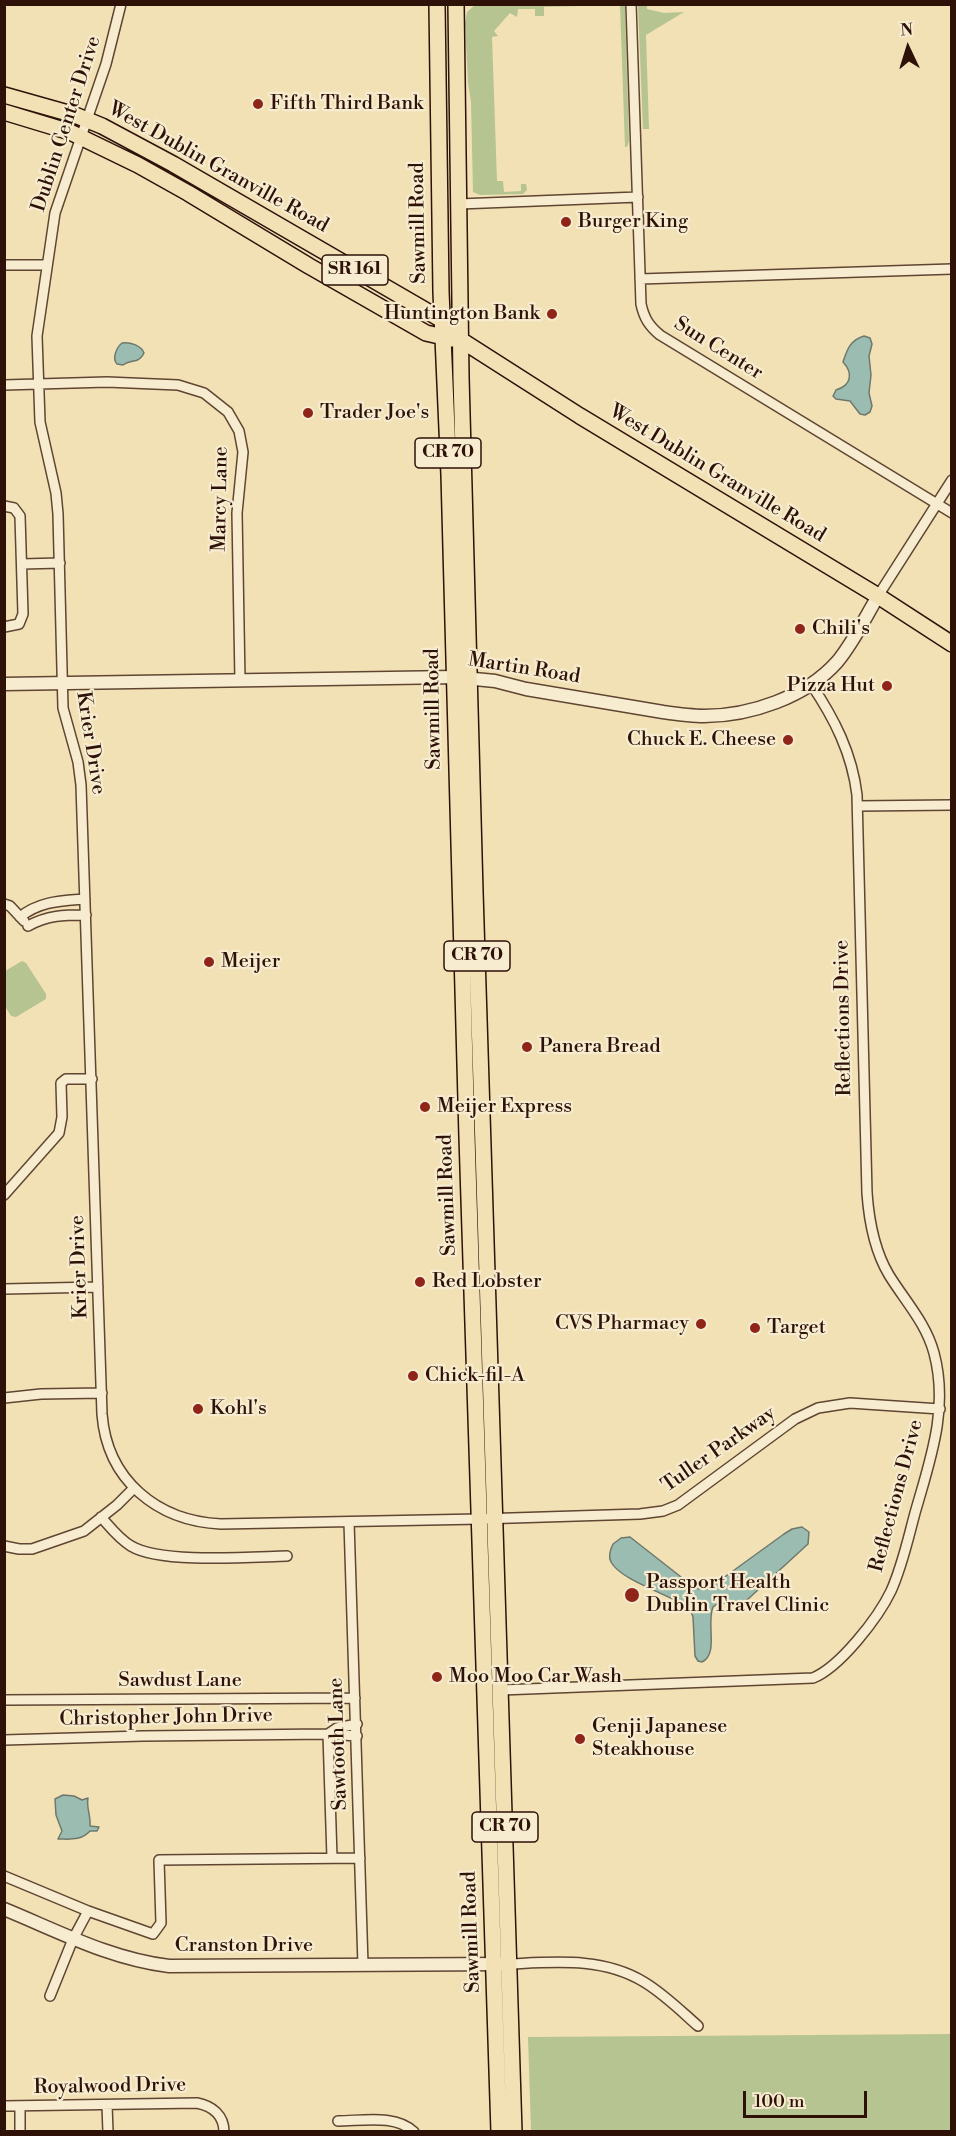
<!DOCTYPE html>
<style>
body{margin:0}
#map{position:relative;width:956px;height:2136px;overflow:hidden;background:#f2e1b5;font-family:"Libre Bodoni",serif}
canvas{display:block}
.frame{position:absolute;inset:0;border:6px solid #2e1107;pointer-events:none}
.north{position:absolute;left:878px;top:18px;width:60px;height:60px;-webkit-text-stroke:4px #f7eccf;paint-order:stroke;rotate:356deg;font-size:16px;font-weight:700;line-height:24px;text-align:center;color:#2e1107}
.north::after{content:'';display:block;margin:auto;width:21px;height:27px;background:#2e1107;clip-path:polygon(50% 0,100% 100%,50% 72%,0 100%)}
.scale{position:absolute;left:743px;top:2091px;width:124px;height:27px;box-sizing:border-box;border:3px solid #2e1107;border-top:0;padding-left:8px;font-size:18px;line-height:21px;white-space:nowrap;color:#2e1107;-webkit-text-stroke:4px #f7eccf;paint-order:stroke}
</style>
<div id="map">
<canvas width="956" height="2136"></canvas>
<div class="frame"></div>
<div class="north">N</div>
<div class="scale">100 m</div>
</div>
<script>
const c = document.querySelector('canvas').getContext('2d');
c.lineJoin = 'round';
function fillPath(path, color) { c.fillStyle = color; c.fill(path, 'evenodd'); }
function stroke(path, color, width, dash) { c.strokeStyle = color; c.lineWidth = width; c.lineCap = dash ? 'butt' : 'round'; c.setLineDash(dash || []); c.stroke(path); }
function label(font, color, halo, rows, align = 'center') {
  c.font = font + ' "Libre Bodoni",serif'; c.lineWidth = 4.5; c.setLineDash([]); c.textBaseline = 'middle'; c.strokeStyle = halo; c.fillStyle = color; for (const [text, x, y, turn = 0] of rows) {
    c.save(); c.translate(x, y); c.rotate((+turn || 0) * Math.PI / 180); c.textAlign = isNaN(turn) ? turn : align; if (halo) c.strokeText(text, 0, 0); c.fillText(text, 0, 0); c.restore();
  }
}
fillPath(new Path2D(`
 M476,4L625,5L629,141L627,147H625L620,5L544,7V16H535V9H518L517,17L510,13L494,31L498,36L492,37L497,181H503L504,192L521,191V184H526L527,190L523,194L480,195L473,192L471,102L468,83L465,23L467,12Z
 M638,6L647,5V9L664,13L684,12L646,35L649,129H643Z
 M22,961L26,963L46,994V999L16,1017L11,1016L5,1006V971Z
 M951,2034V2131H531L528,2037Z`), '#b6c491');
const water = new Path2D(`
 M864,336L870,338L872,344L869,356L871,375L869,393L872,406L870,412L865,415L860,414L850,401L836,399L833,396L836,390C852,385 853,373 843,362C847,350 850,340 864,336Z
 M122,343C130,342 141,345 144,353C139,364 131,359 123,365L117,364C112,359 116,348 122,343Z
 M802,1527L809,1532L808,1544L747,1600L740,1602L717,1604L713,1607C706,1623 719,1654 702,1662L698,1661L695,1656L693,1617L690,1609C672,1595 621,1581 611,1562C608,1556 610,1550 613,1544L621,1538L630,1537L690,1584L699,1589H708L784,1534L792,1529Z
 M63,1795L74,1796L82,1800L88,1798C86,1808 91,1815 90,1826L99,1827L97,1831H90C81,1841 70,1839 58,1839L62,1831L56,1815L55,1799Z`);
fillPath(water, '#9bbdb1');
stroke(water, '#6f786d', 1.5);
const minor = new Path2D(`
 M121,4L106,64L55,213L37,336L40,422L56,493L58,514L63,708L78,762L81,785L102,1414C107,1480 157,1521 221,1524L480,1519L640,1514L663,1511L678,1505L795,1419L818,1408L850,1403L940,1409
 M631,4L641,304C644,318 649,326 660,335L952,513
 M459,204L638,197
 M4,265H46
 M640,279L952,269
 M4,385L107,382L178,385L204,393L228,412L239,431L243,452L237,513L240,681
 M4,506L14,508L20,516L23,614L19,624L4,627
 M22,564L60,563
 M878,596L952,480
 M858,806L952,805
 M4,904L10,906L24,921
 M20,917C40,901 61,901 85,899
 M28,926C48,915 64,915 86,915
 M4,1195L59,1133L62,1117L61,1083L66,1079H92
 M4,1289L98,1287
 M4,1398L41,1394L102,1393
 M101,1517C110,1527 119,1539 131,1546C161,1564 250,1557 287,1556
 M349,1522L363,1965
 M4,1546L19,1549H32L84,1531L117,1505L134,1488
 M501,1690L813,1678C840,1667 878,1618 891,1591C902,1567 908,1539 915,1513C930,1460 949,1409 934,1353C926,1323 905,1301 889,1275C874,1250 869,1221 867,1193L857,795C852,753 834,718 811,684
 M4,1700L355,1698
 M328,1734L332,1858
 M328,1734L337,1728L357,1724
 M4,1740L143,1736L328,1734L357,1736
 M4,1876L88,1911L153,1934L161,1923L159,1860L360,1858
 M509,1964C555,1962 603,1957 644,1982C664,1994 681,2011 698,2026
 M50,1996L73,1939L88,1911
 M107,2105L108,2132
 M4,2106L197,2103C212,2106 224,2115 224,2132
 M20,2106V2132
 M338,2121C362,2121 396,2114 414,2132`);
const tertiary = new Path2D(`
 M4,684L454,677L495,681L526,689L663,712C677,714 691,716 704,716C750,716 806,697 837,662C853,643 865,618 878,596
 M4,1909C58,1931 110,1959 169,1966L503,1964`);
const primary = new Path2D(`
 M437,4L441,292L449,475L467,1137L499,2132
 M456,4L461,377L475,892L514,2132
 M4,95L75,115L102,126L173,164L425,310L442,320L461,340L580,416L878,596L952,644
 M4,112L70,132L138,165L188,193L309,266L426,333L452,339`);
stroke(minor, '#5f4532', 12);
stroke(tertiary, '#5f4532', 15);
stroke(primary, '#2e1107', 18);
stroke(minor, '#f7eccf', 9);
stroke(tertiary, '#f7eccf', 12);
stroke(primary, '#f2e1b5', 15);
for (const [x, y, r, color] of [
 [258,104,6,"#8f2418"],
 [566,222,6,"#8f2418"],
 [552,314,6,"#8f2418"],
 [308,413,6,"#8f2418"],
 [800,629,6,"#8f2418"],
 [887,686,6,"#8f2418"],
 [788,740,6,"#8f2418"],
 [209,962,6,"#8f2418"],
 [527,1047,6,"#8f2418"],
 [425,1107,6,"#8f2418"],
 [420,1282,6,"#8f2418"],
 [701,1324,6,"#8f2418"],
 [755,1328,6,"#8f2418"],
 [413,1376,6,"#8f2418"],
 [198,1409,6,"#8f2418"],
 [632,1595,8,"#8f2418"],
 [437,1677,6,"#8f2418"],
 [580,1739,6,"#8f2418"]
]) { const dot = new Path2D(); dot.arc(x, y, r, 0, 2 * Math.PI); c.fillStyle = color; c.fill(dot); stroke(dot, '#f7eccf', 2); }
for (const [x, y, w] of [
 [355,270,66],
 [448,453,66],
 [477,956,66],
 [505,1827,66]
]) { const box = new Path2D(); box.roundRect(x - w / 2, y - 15, w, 30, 4.5); c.fillStyle = '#f7eccf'; c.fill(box); stroke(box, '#2e1107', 1.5); }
label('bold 18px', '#2e1107', null, [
 ["SR 161",355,270],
 ["CR 70",448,453],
 ["CR 70",477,956],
 ["CR 70",505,1827]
]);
label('20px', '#2e1107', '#f7eccf', [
 ["Fifth Third Bank",270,104],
 ["Burger King",578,222],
 ["Huntington Bank",540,314,"right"],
 ["Trader Joe's",320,413],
 ["Chili's",812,629],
 ["Pizza Hut",875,686,"right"],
 ["Chuck E. Cheese",776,740,"right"],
 ["Meijer",221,962],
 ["Panera Bread",539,1047],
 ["Meijer Express",437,1107],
 ["Red Lobster",432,1282],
 ["CVS Pharmacy",689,1324,"right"],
 ["Target",767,1328],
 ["Chick-fil-A",425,1376],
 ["Kohl's",210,1409],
 ["Passport Health",646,1583],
 ["Dublin Travel Clinic",646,1606],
 ["Moo Moo Car Wash",449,1677],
 ["Genji Japanese",592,1727],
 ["Steakhouse",592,1750]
], 'left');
label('20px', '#2e1107', '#f7eccf', [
 ["Dublin Center Drive",67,124,-72],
 ["West Dublin Granville Road",218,168,29],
 ["Sawmill Road",419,223,-91],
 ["Sun Center",718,349,32],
 ["West Dublin Granville Road",717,474,31],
 ["Marcy Lane",221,499,-89],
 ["Martin Road",524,669,9],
 ["Sawmill Road",434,709,-91],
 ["Krier Drive",90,743,81],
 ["Reflections Drive",844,1018,-91],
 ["Sawmill Road",448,1195,-92],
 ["Krier Drive",80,1267,-92],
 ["Tuller Parkway",719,1450,-35],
 ["Reflections Drive",897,1496,-75],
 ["Sawdust Lane",180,1681],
 ["Christopher John Drive",166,1718,-1],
 ["Sawtooth Lane",339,1744,-92],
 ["Sawmill Road",472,1932,-92],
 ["Cranston Drive",244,1946],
 ["Royalwood Drive",110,2087,-1]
]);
</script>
